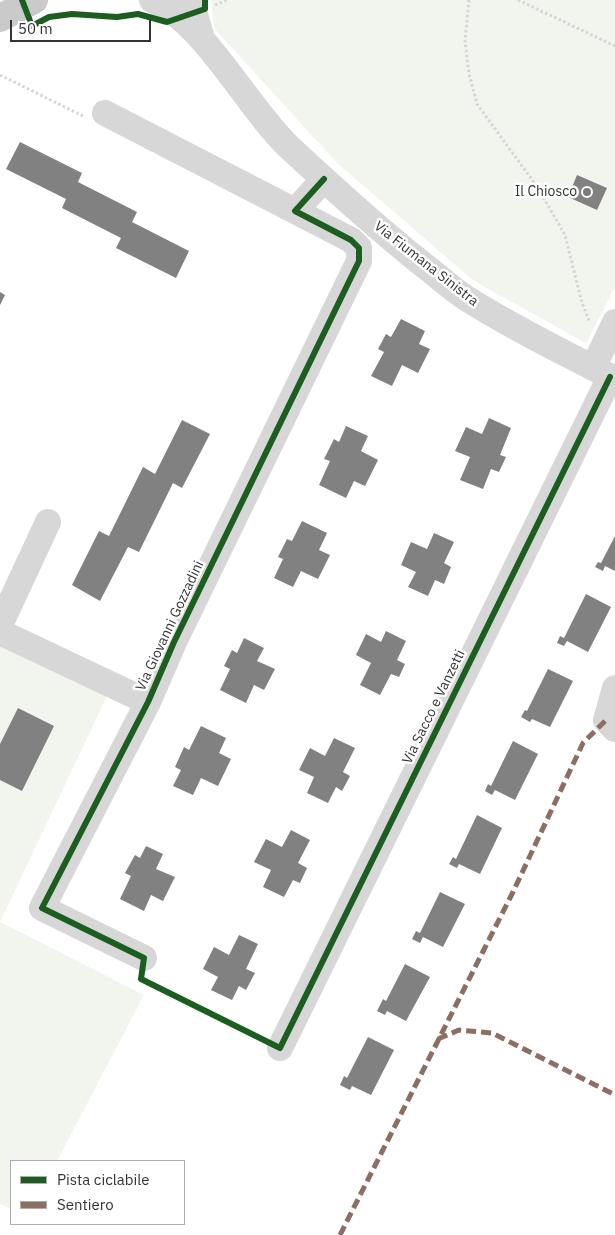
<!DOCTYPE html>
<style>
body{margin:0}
#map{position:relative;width:615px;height:1235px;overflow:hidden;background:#fff;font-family:"IBM Plex Sans",sans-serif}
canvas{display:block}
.legend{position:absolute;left:10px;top:1160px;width:175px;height:65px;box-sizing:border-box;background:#fff;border:1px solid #adadad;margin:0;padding:6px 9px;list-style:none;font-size:15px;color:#333}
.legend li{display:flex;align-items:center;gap:10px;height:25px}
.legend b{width:25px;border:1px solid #adadad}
.scale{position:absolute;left:10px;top:20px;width:141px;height:22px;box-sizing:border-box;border:2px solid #333;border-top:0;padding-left:6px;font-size:15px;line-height:18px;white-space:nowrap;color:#333;-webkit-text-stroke:4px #fff;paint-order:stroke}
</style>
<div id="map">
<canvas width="615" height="1235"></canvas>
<ul class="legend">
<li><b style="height:6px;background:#1b5e20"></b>Pista ciclabile</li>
<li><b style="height:6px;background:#8d6e63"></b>Sentiero</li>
</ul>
<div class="scale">50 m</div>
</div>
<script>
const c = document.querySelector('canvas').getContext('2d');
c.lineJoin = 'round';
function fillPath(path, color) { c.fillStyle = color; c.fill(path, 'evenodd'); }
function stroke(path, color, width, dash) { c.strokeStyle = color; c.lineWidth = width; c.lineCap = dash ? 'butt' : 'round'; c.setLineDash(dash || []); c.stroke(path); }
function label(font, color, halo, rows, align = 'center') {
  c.font = font + ' "IBM Plex Sans",sans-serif'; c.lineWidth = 5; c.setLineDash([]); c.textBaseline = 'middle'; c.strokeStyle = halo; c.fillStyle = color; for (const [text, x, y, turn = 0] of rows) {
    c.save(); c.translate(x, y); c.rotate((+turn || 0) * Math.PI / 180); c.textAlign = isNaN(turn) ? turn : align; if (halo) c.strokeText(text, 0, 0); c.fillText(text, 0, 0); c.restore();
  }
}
fillPath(new Path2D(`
 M211,0H615V287L586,343L474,281L336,162L214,28Z
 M0,643L108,694L0,922L144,995L57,1161H11V1209L0,1204Z`), '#f1f5ed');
fillPath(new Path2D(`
 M20,142L82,173L78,182L137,212L132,222L189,251L176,278L116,248L121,238L62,208L66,199L6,169Z
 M577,175L607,188L597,210L568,197Z
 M0,292L5,295L0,305Z
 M401,319L425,331L419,344L430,349L418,373L402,365L392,386L371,376L384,352L378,349L386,334L391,337Z
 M489,418L511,428L500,455L506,457L499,472L491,469L483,489L460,480L470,457L455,451L466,427L482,434Z
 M182,420L210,434L182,488L173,483L139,552L128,547L100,601L72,585L99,531L109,536L143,467L155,474Z
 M346,426L368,436L361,451L378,460L365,486L354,481L346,498L319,485L330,461L324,459L334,439L339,442Z
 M302,521L327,533L319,550L330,555L318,579L301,571L293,587L274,578L283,559L278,557L287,539L292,541Z
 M434,533L454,542L444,563L451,567L444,584L435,580L428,596L408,587L416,572L401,565L411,542L427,549Z
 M615,536V571L605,566L603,571L595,567L598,562L601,563Z
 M586,594L611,607L588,652L567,641L564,646L557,643L560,636L564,638Z
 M386,631L406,641L397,660L405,664L399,677L391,674L380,695L360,685L371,663L356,655L366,634L381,642Z
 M244,638L264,648L257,661L275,669L264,690L254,685L246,703L220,690L230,669L224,666L232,650L237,653Z
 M548,669L573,681L550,727L532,719L530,722L521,717L525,710L527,711Z
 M18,708L54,726L22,791L0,780V744Z
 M201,726L226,738L219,753L231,759L218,786L201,778L193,795L173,786L181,770L175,767L184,747L189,750Z
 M334,738L355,748L343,772L350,776L342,791L336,787L328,803L307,793L314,777L299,770L310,748L325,756Z
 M513,741L538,754L515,800L495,790L492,795L485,791L488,784L491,786Z
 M477,815L502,828L480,874L459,864L457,868L449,864L453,857L456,859Z
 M291,830L310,840L298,863L307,868L300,883L293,880L284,897L263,887L271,870L254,862L266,839L282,847Z
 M146,846L163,854L156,869L175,877L163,901L151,895L144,911L120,899L131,876L125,873L135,855L140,858Z
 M440,892L465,904L443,947L423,937L420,943L412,939L416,931L420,933Z
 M239,935L258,944L246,969L255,973L246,990L239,986L232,1000L211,990L218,977L203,969L214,947L229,955Z
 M405,964L430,977L406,1021L387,1011L385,1015L377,1011L383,999L386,1001Z
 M368,1037L394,1050L371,1095L352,1086L350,1090L340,1085L344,1076L347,1078Z`), '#818181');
stroke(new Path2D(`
 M469,0L465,41L469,74L477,104L538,188L565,235L582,303L590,323
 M518,0L615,46
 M215,5L227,0
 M0,75L85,117`), '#d6d6d6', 3, [2.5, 2.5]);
stroke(new Path2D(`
 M152,0C205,22 247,108 290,148C333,188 376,227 421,263C436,274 450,288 466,298C513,328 565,353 615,379
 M191,0L202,39
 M105,113L295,211
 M593,368L615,322
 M0,625L48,522
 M0,632L148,702
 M615,688L606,720L615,729
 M144,958L42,908L148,702L174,642L359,261V248L351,240L295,211L324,179
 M280,1048L610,377`), '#d7d7d7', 26);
stroke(new Path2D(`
 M0,18L34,0`), '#cacaca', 28);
stroke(new Path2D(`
 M438,1039L459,1030L492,1033L615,1095
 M340,1235L513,892L583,743L606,720`), '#8d6e63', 5, [10, 5]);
stroke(new Path2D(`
 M22,0L32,26L49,17L72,14L117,17L138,14L167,22L205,9V0
 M324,179L295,211L351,240L359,248V261L174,642L148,702L42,908L144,958L141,979L280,1048L610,377`), '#1b5e20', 6);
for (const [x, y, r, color] of [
 [587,192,5,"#7a7a7a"]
]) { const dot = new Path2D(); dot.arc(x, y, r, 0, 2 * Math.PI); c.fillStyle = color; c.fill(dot); stroke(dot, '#fff', 2); }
label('14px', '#333', '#fff', [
 ["Il Chiosco",577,192]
], 'right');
label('14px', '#333', '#fff', [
 ["Via Fiumana Sinistra",426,264,38],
 ["Via Giovanni Gozzadini",170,626,-65],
 ["Via Sacco e Vanzetti",434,707,-64]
]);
</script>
